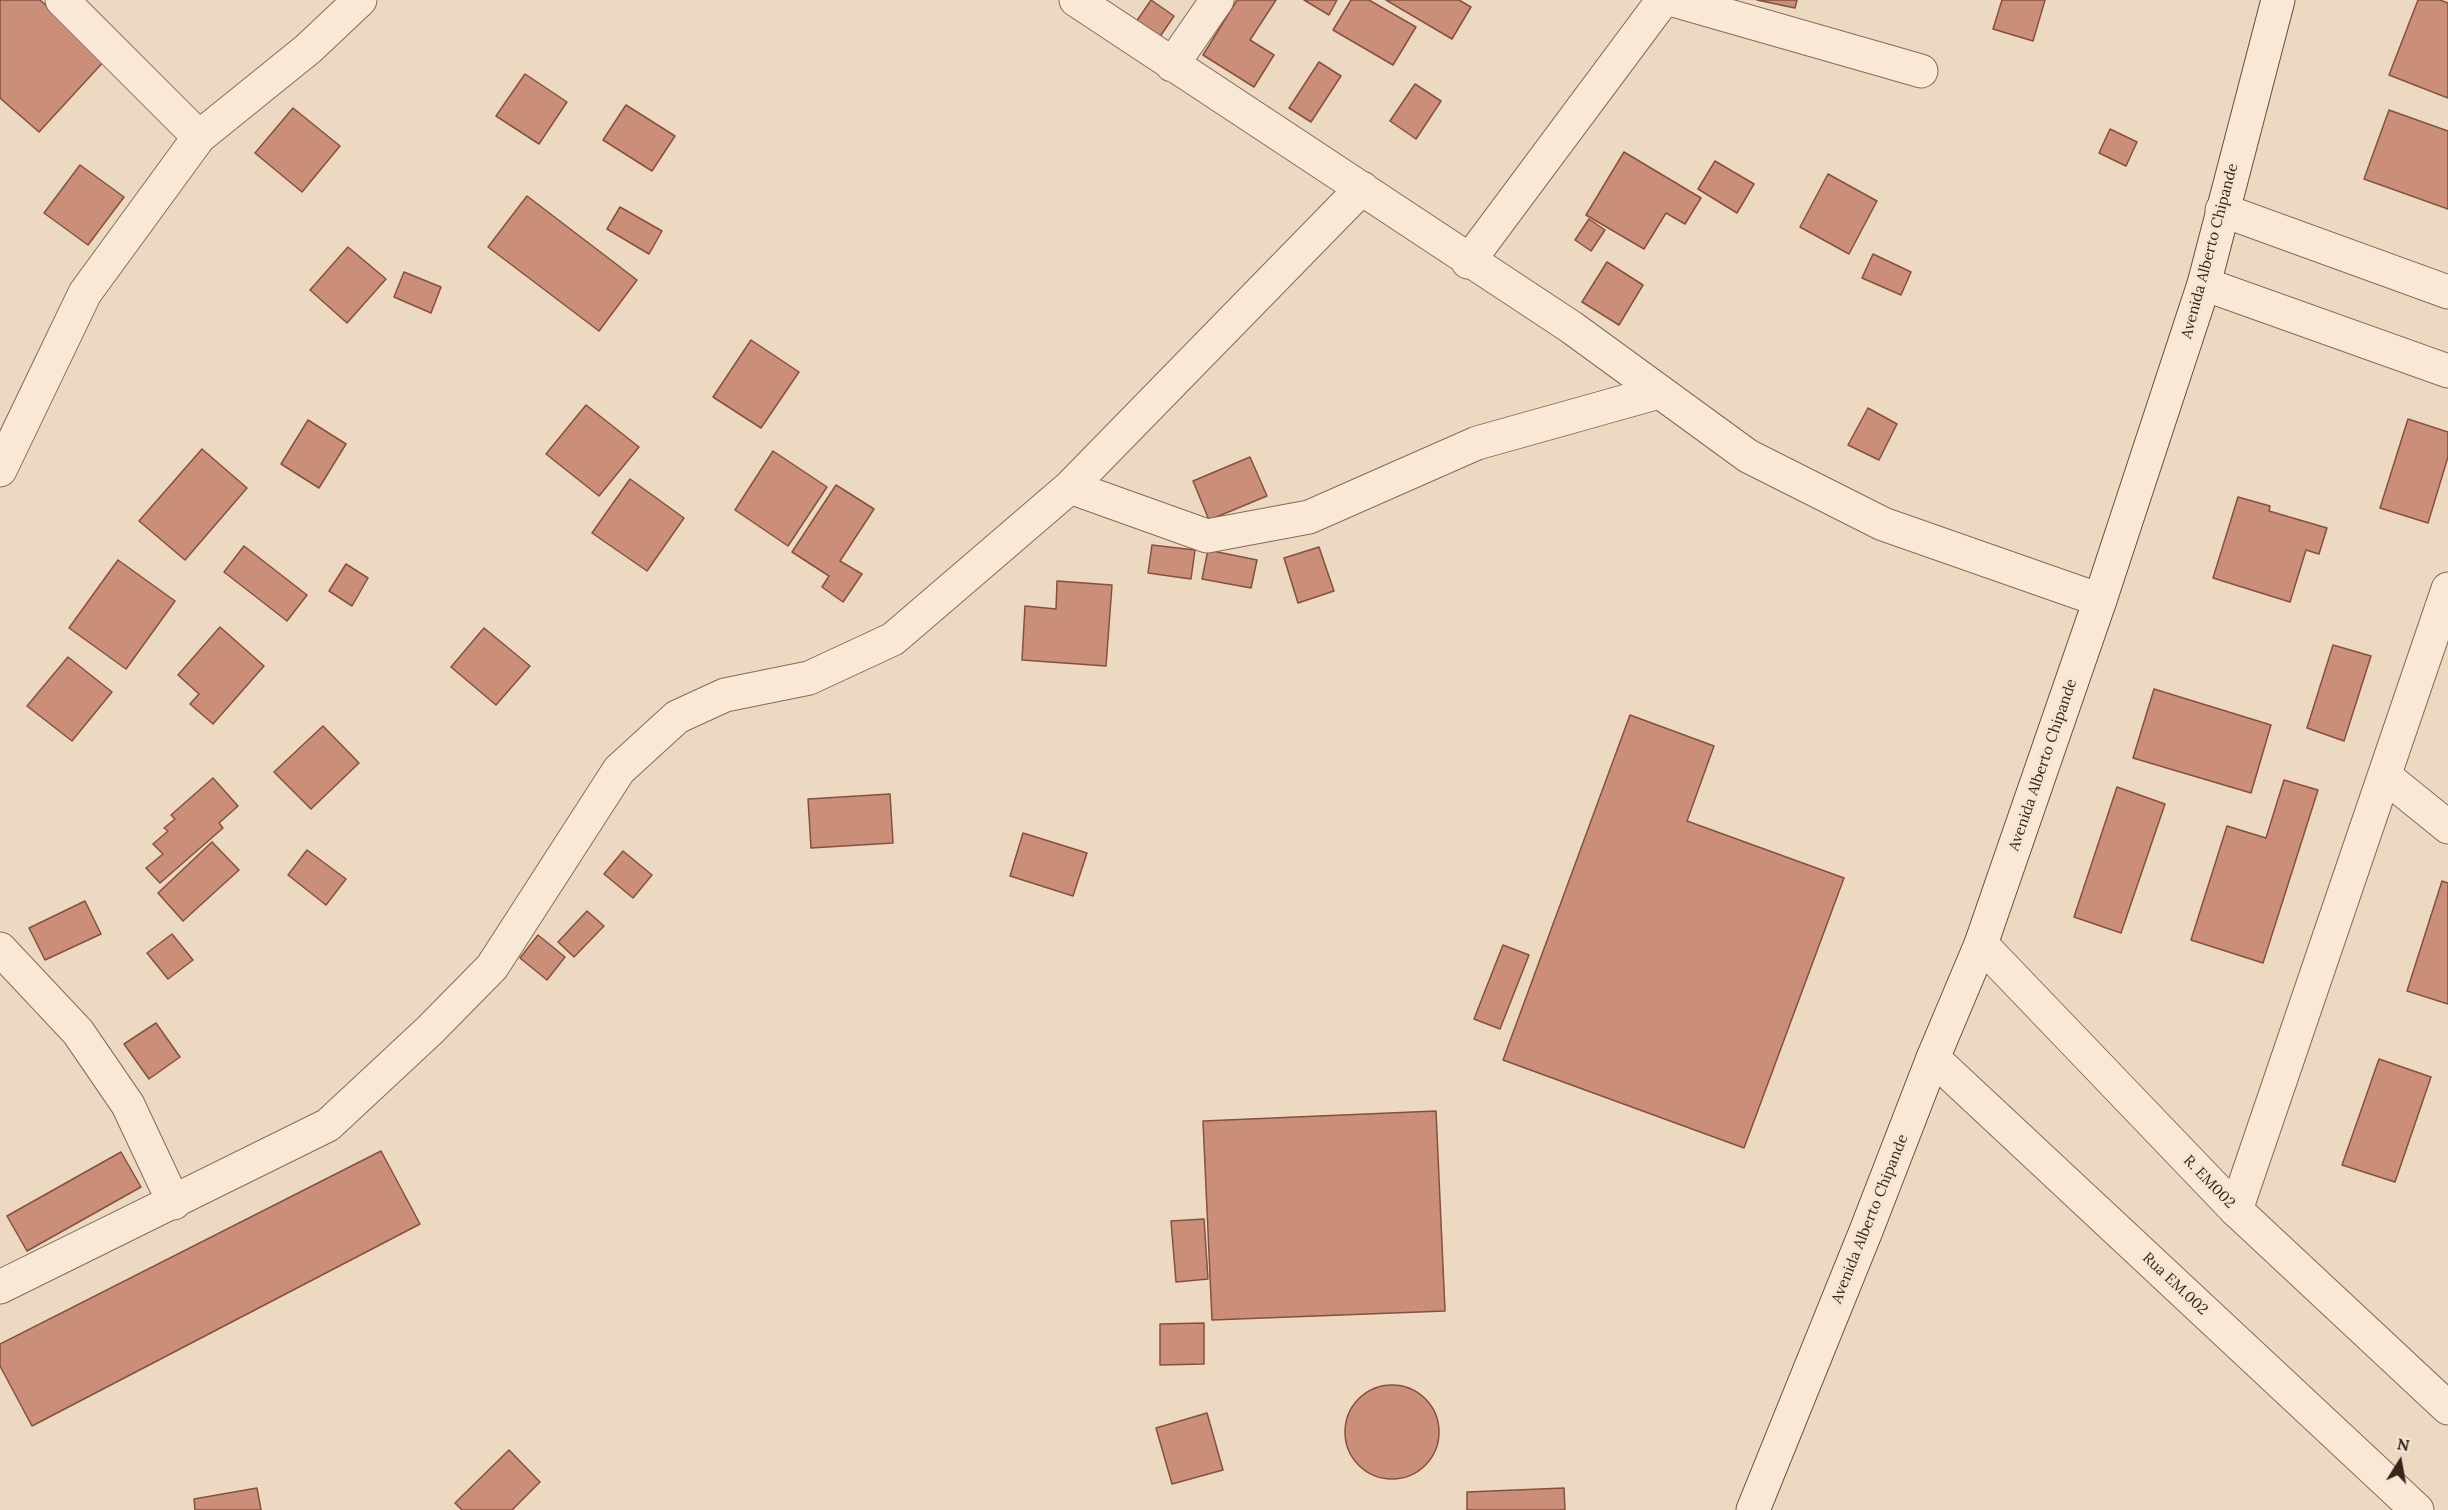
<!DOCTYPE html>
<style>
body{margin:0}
#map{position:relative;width:2448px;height:1510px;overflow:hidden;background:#edd9c2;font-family:Lora,serif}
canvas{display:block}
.north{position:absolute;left:2370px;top:1432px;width:60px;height:60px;-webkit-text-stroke:4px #f5e5d1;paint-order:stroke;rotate:11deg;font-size:16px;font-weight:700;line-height:24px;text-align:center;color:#37261d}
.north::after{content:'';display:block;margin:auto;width:21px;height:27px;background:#37261d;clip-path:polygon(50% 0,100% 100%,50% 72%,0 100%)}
</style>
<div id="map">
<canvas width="2448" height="1510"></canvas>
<div class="north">N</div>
</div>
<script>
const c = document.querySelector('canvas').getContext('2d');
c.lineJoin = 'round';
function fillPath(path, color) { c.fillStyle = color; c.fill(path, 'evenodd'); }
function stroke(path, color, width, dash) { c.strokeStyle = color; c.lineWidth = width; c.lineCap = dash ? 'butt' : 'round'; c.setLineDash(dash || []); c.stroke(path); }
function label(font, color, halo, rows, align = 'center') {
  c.font = font + ' Lora,serif'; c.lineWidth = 6; c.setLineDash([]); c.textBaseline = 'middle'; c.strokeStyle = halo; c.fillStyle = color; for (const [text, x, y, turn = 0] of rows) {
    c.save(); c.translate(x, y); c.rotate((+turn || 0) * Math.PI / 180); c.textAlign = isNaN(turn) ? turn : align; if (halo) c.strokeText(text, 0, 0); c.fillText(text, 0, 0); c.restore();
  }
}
const building = new Path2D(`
 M0,0H40L106,59L39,132L0,98Z
 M1151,0L1174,16L1159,38L1136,22Z
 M1237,0H1276L1250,40L1274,55L1254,87L1203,55Z
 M1304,0H1337L1329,15Z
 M1351,0H1369L1416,27L1393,65L1333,30Z
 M1386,0H1459L1471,7L1452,39Z
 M1757,0H1797L1795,8Z
 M2002,0H2045L2033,41L1993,29Z
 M2418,0H2440L2448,3V98L2389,75Z
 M1319,62L1341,76L1311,122L1289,108Z
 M525,74L567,102L539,144L496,116Z
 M1415,84L1441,101L1416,139L1390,121Z
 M626,105L675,136L652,171L603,140Z
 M293,108L340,146L302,192L255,153Z
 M2389,110L2448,131V209L2364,179Z
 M2110,129L2137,142L2126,166L2099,153Z
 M1624,152L1701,198L1685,224L1666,213L1644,249L1586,215Z
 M1715,161L1754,184L1737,213L1698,189Z
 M80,165L124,197L88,245L44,213Z
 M1828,174L1877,201L1849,254L1800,227Z
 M527,196L637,280L599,331L488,247Z
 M620,207L662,231L649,254L607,229Z
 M1589,219L1605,230L1591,251L1575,240Z
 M348,247L386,279L347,323L310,290Z
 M1873,254L1911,272L1901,295L1862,278Z
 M1607,262L1643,285L1619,325L1582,302Z
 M404,272L441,287L431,313L394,297Z
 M751,340L799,372L761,428L713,397Z
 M586,405L639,447L599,496L546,454Z
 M1868,408L1897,424L1879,460L1848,445Z
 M2408,419L2448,432V457L2428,523L2380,508Z
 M308,420L346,444L319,488L281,464Z
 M202,449L247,488L185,560L139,521Z
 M773,451L827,487L788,546L735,510Z
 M1250,457L1267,496L1209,520L1193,481Z
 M630,479L684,518L647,571L592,533Z
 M836,485L874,509L840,561L862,574L843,602L822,587L829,576L792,552Z
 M2238,497L2270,506L2269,511L2327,528L2319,554L2306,550L2290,602L2213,578Z
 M1152,545L1195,550L1191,579L1148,573Z
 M244,546L307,595L287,621L224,572Z
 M1319,547L1334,591L1298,603L1284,558Z
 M1208,550L1257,560L1251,588L1202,579Z
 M118,560L175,601L126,669L69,628Z
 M346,564L368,578L352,606L329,591Z
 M1057,581L1112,585L1106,666L1022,660L1025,606L1056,609Z
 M220,627L264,666L213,724L190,704L199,694L178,675Z
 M484,628L530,666L496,705L451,667Z
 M2333,645L2371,656L2344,741L2307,728Z
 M68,657L112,692L72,741L27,706Z
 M2154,689L2271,725L2251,793L2133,758Z
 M1630,715L1714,746L1687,821L1844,878L1744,1148L1503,1060Z
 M323,726L359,763L311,809L274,772Z
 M213,778L238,806L219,823L223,828L160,883L146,868L163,854L153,844L168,831L164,828L175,819L171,815Z
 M2284,780L2318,790L2263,963L2191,940L2227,826L2266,838Z
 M2117,787L2165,804L2121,933L2074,917Z
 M890,794L893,843L811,848L808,799Z
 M1023,833L1087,853L1073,896L1010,876Z
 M212,842L239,870L183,921L158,893Z
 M307,850L346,879L326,905L288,875Z
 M623,851L652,875L633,898L604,874Z
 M2442,881L2448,883V1004L2407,991Z
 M85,901L101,934L45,960L29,928Z
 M587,911L604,926L574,957L558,942Z
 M172,934L193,960L168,979L147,953Z
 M538,935L565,957L547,980L520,958Z
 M1503,945L1529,955L1500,1029L1474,1019Z
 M156,1023L180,1057L149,1079L124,1044Z
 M2379,1059L2431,1077L2395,1182L2342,1165Z
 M1436,1111L1445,1311L1212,1320L1203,1121Z
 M381,1151L420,1224L32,1426L0,1366V1344Z
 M121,1152L141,1187L27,1251L7,1216Z
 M1204,1219L1208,1279L1176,1282L1171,1221Z
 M1204,1323V1364L1160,1365V1324Z
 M1345 1432a47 47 0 1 1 94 0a47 47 0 1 1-94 0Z
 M1207,1413L1223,1470L1172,1484L1156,1428Z
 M509,1450L540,1482L512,1510H462L455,1503Z
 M257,1488L261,1510H195L194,1499Z
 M1564,1488L1565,1510H1467V1492Z`);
fillPath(building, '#cb8e78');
stroke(building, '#855040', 1.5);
const minor = new Path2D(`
 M62,0L199,137
 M1076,0L1571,327L1748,456L1883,524L2100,600
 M1673,0L1921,71
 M1172,65L1217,0
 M2222,210L2448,292
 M1468,262L1663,0
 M2204,284L2448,371
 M0,470L85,293L199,137L308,49L360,0
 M1070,487L1207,536L1309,517L1477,443L1659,392
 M2385,776L2448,827
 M0,949L78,1032L128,1105L174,1203
 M2236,1210L2448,589
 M0,1287L328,1125L430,1030L492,967L619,770L677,717L725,695L809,678L893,639L1070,487L1362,188`);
const tertiary = new Path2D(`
 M1981,944L2236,1210L2448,1408
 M1933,1058L2417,1510`);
const secondary = new Path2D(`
 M1753,1510L1866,1231L1933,1058L1981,944L2100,600L2204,284L2278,0`);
stroke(minor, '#876a59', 35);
stroke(tertiary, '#876a59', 35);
stroke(secondary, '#684c3d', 35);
stroke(minor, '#f8e8d5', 33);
stroke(tertiary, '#f8e8d5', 33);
stroke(secondary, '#f8e8d5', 33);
label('15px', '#37261d', '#f5e5d1', [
 ["Avenida Alberto Chipande",2210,251,-75],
 ["Avenida Alberto Chipande",2043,765,-71],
 ["R. EM002",2209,1182,46],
 ["Avenida Alberto Chipande",1870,1219,-68],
 ["Rua EM.002",2175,1284,43]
]);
</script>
